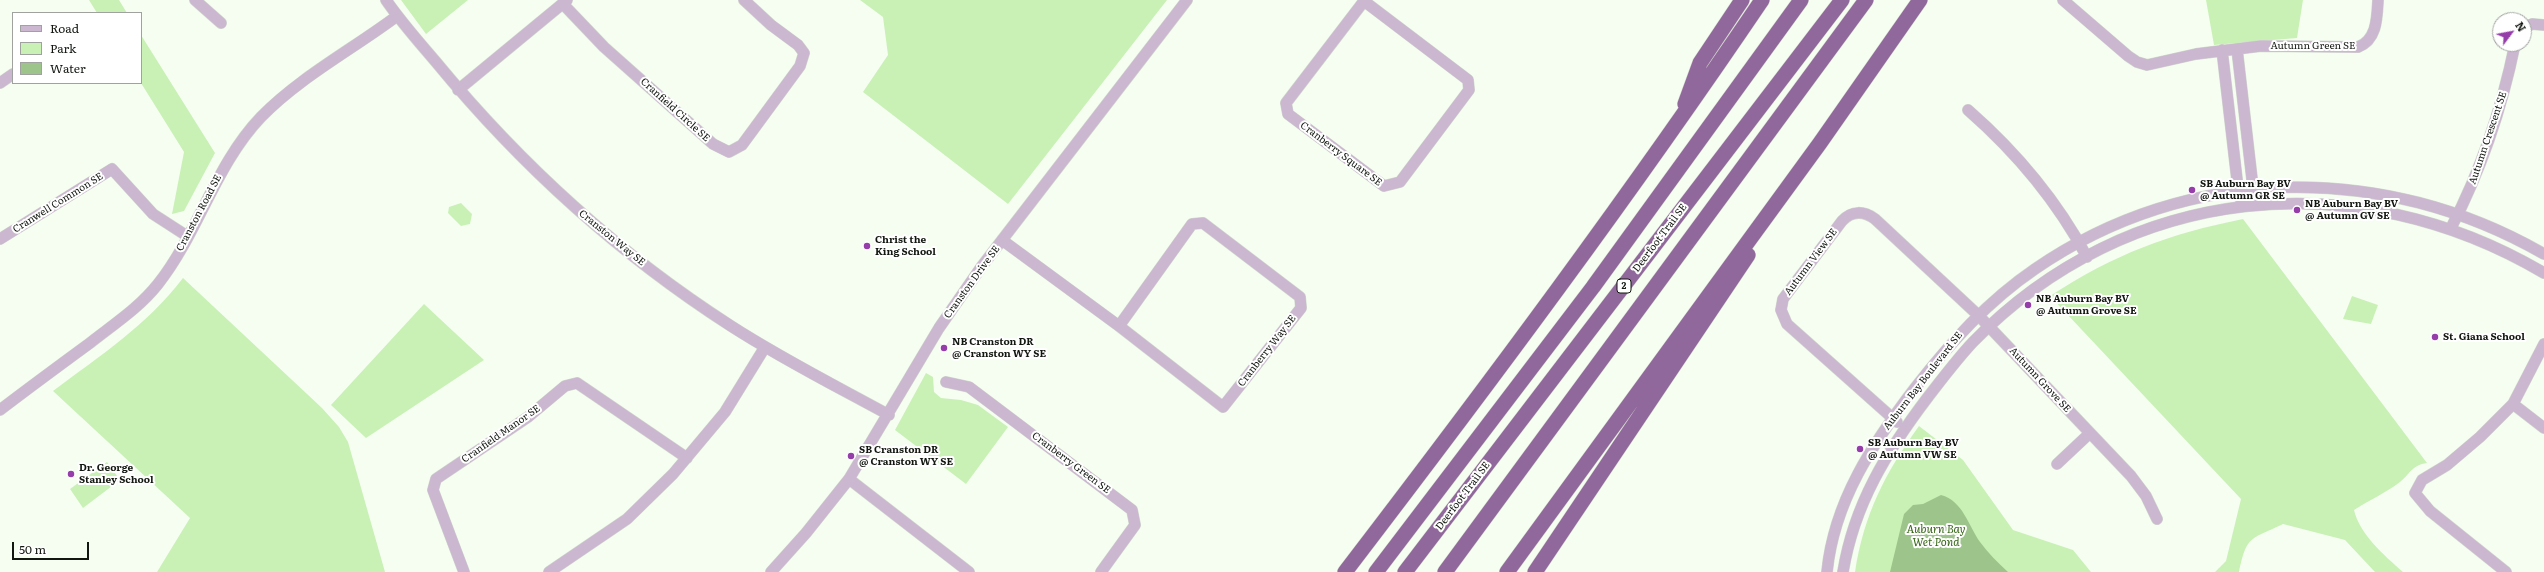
<!DOCTYPE html>
<style>
body{margin:0}
#map{position:relative;width:2544px;height:572px;overflow:hidden;background:#f6fef2;font-family:Literata,serif}
canvas{display:block}
.legend{position:absolute;left:12px;top:12px;width:130px;height:72px;box-sizing:border-box;background:#fff;border:1px solid #a0a29f;margin:0;padding:5px 7px;list-style:none;font-size:12px;color:#121710}
.legend li{display:flex;align-items:center;gap:8px;height:20px}
.legend b{width:20px;border:1px solid #a0a29f}
.north{position:absolute;left:2492px;top:12px;width:40px;height:40px;box-sizing:border-box;background:#fff;border:1px solid #a0a29f;border-radius:50%;rotate:58deg;font-size:11px;font-weight:700;line-height:16px;text-align:center;color:#121710}
.north::after{content:'';display:block;margin:auto;width:14px;height:18px;background:#953da9;clip-path:polygon(50% 0,100% 100%,50% 72%,0 100%)}
.scale{position:absolute;left:12px;top:542px;width:77px;height:18px;box-sizing:border-box;border:2px solid #121710;border-top:0;padding-left:5px;font-size:12px;line-height:14px;white-space:nowrap;color:#121710;-webkit-text-stroke:3px #fff;paint-order:stroke}
</style>
<div id="map">
<canvas width="2544" height="572"></canvas>
<ul class="legend">
<li><b style="height:5px;background:#cbb7d0"></b>Road</li>
<li><b style="height:11px;background:#c9f1b6"></b>Park</li>
<li><b style="height:11px;background:#9dc48a"></b>Water</li>
</ul>
<div class="north">N</div>
<div class="scale">50 m</div>
</div>
<script>
const c = document.querySelector('canvas').getContext('2d');
c.lineJoin = 'round';
function fillPath(path, color) { c.fillStyle = color; c.fill(path, 'evenodd'); }
function stroke(path, color, width, dash) { c.strokeStyle = color; c.lineWidth = width; c.lineCap = dash ? 'butt' : 'round'; c.setLineDash(dash || []); c.stroke(path); }
function label(font, color, halo, rows, align = 'center') {
  c.font = font + ' Literata,serif'; c.lineWidth = 4; c.setLineDash([]); c.textBaseline = 'middle'; c.strokeStyle = halo; c.fillStyle = color; for (const [text, x, y, turn = 0] of rows) {
    c.save(); c.translate(x, y); c.rotate((+turn || 0) * Math.PI / 180); c.textAlign = isNaN(turn) ? turn : align; if (halo) c.strokeText(text, 0, 0); c.fillText(text, 0, 0); c.restore();
  }
}
fillPath(new Path2D(`
 M89,0H119L127,13H97Z
 M401,0H468L426,34Z
 M860,0H1167L1008,204L863,92L888,55L883,17Z
 M2206,0H2303L2297,38L2214,45Z
 M141,35L215,153L184,211L172,214L184,152L141,83Z
 M461,203L472,214L470,224L461,226L448,213L449,207Z
 M2243,219L2427,463C2412,465 2410,474 2400,482C2386,493 2369,500 2354,510C2360,535 2384,555 2403,572H2375L2345,540L2283,524C2250,540 2247,535 2239,572H2215L2226,561L2241,499L2050,296C2115,254 2168,234 2243,219Z
 M183,278L322,408L339,427L348,442L385,572H157L190,518L53,391C102,354 145,327 183,278Z
 M2352,296L2378,305L2371,324L2343,319Z
 M424,304L484,360L366,438L331,405Z
 M926,373L933,377L934,392L941,398L961,400L978,405L1008,427L966,484L895,430Z
 M1919,426L1963,460L2013,530L2073,550L2091,572H1855C1864,514 1885,473 1919,426Z
 M107,462L120,480L83,508L70,489Z`), '#c9f1b6');
fillPath(new Path2D(`
 M1941,495C1963,501 1968,525 1980,542C1988,553 1998,563 2008,572H1890L1904,514L1913,505L1923,504Z`), '#9dc48a');
const minor = new Path2D(`
 M195,0L221,23
 M386,0C401,22 419,42 436,62C520,164 619,254 731,326C782,359 836,386 889,415
 M1364,0V1L1468,80L1469,90L1400,182L1384,186L1288,114L1286,103L1364,1
 M2063,0L2128,56L2137,62L2147,65L2196,54L2261,46L2358,47C2377,40 2377,18 2378,0
 M563,4L604,47L713,144L729,152L742,145L800,66L804,53L798,45L771,25L744,0
 M2524,28L2532,24L2544,25
 M2237,49L2255,205
 M2222,50L2239,197
 M0,83L13,74
 M458,90L567,0
 M1968,110C2016,152 2056,199 2087,257
 M2451,228C2481,170 2502,108 2515,44
 M0,239L112,169L153,214L187,236
 M1002,240L1119,326L1223,407L1301,308L1300,297L1203,223L1192,224L1119,326
 M946,382L969,387L1132,510L1135,525L1101,572
 M2513,404L2544,428
 M0,410C30,387 60,365 90,343C114,324 139,308 158,284C199,232 215,165 261,117C300,77 353,49 397,16
 M1897,422L1787,324L1781,310L1783,299L1842,221C1852,210 1864,211 1875,219L1978,315L2131,476L2146,496L2157,519
 M2057,464L2090,433
 M849,479L969,572
 M464,572L433,490L436,479L528,417L565,386L577,383L687,458
 M549,572L627,519L673,474L725,412L765,347
 M771,572L806,533L849,479L939,328L982,266L1187,0
 M1827,572C1834,501 1873,443 1915,388C1950,343 1988,301 2035,269C2189,163 2384,162 2544,254
 M1843,572C1854,504 1887,451 1928,397C1942,379 1957,359 1973,342C2128,183 2356,162 2544,273
 M2506,572L2430,511L2415,493L2422,480L2447,465L2480,437L2513,404L2544,344`);
const highway = new Path2D(`
 M1685,104L1700,63L1742,0
 M1345,572C1489,384 1630,195 1762,0
 M1376,572L1593,287L1801,0
 M1405,572L1842,0
 M1445,572L1866,0
 M1507,572L1820,143L1920,0
 M1535,572L1748,255`);
stroke(minor, '#d2d9ce', 12);
stroke(highway, '#d2d9ce', 16);
stroke(minor, '#cbb7d0', 11);
stroke(highway, '#91689b', 15);
for (const [x, y, r, color] of [
 [2192,190,4,"#953da9"],
 [2297,210,4,"#953da9"],
 [867,246,4,"#953da9"],
 [2028,305,4,"#953da9"],
 [2435,337,4,"#953da9"],
 [944,348,4,"#953da9"],
 [1860,449,4,"#953da9"],
 [851,456,4,"#953da9"],
 [71,474,4,"#953da9"]
]) { const dot = new Path2D(); dot.arc(x, y, r, 0, 2 * Math.PI); c.fillStyle = color; c.fill(dot); stroke(dot, '#fff', 1.5); }
for (const [x, y, w] of [
 [1624,286,14]
]) { const box = new Path2D(); box.roundRect(x - w / 2, y - 7, w, 14, 3); c.fillStyle = '#fff'; c.fill(box); stroke(box, '#121710', 1); }
label('bold 9px', '#121710', null, [
 ["2",1624,286]
]);
label('10px', '#121710', '#fff', [
 ["Autumn Green SE",2313,46],
 ["Cranfield Circle SE",675,110,42],
 ["Autumn Crescent SE",2488,138,-71],
 ["Cranberry Square SE",1341,154,37],
 ["Cranwell Common SE",58,203,-32],
 ["Cranston Road SE",199,213,-62],
 ["Cranston Way SE",612,238,39],
 ["Deerfoot Trail SE",1660,238,-53],
 ["Autumn View SE",1811,262,-53],
 ["Cranston Drive SE",972,282,-54],
 ["Cranberry Way SE",1267,351,-52],
 ["Autumn Grove SE",2040,380,47],
 ["Auburn Bay Boulevard SE",1923,381,-52],
 ["Cranfield Manor SE",501,434,-35],
 ["Cranberry Green SE",1071,463,37],
 ["Deerfoot Trail SE",1463,496,-53]
]);
label('bold 10px', '#121710', '#fff', [
 ["SB Auburn Bay BV",2200,184],
 ["@ Autumn GR SE",2200,196],
 ["NB Auburn Bay BV",2305,204],
 ["@ Autumn GV SE",2305,216],
 ["Christ the",875,240],
 ["King School",875,252],
 ["NB Auburn Bay BV",2036,299],
 ["@ Autumn Grove SE",2036,311],
 ["St. Giana School",2443,337],
 ["NB Cranston DR",952,342],
 ["@ Cranston WY SE",952,354],
 ["SB Auburn Bay BV",1868,443],
 ["@ Autumn VW SE",1868,455],
 ["SB Cranston DR",859,450],
 ["@ Cranston WY SE",859,462],
 ["Dr. George",79,468],
 ["Stanley School",79,480]
], 'left');
label('italic 11px', '#366616', '#fff', [
 ["Auburn Bay",1936,530],
 ["Wet Pond",1936,543]
]);
</script>
